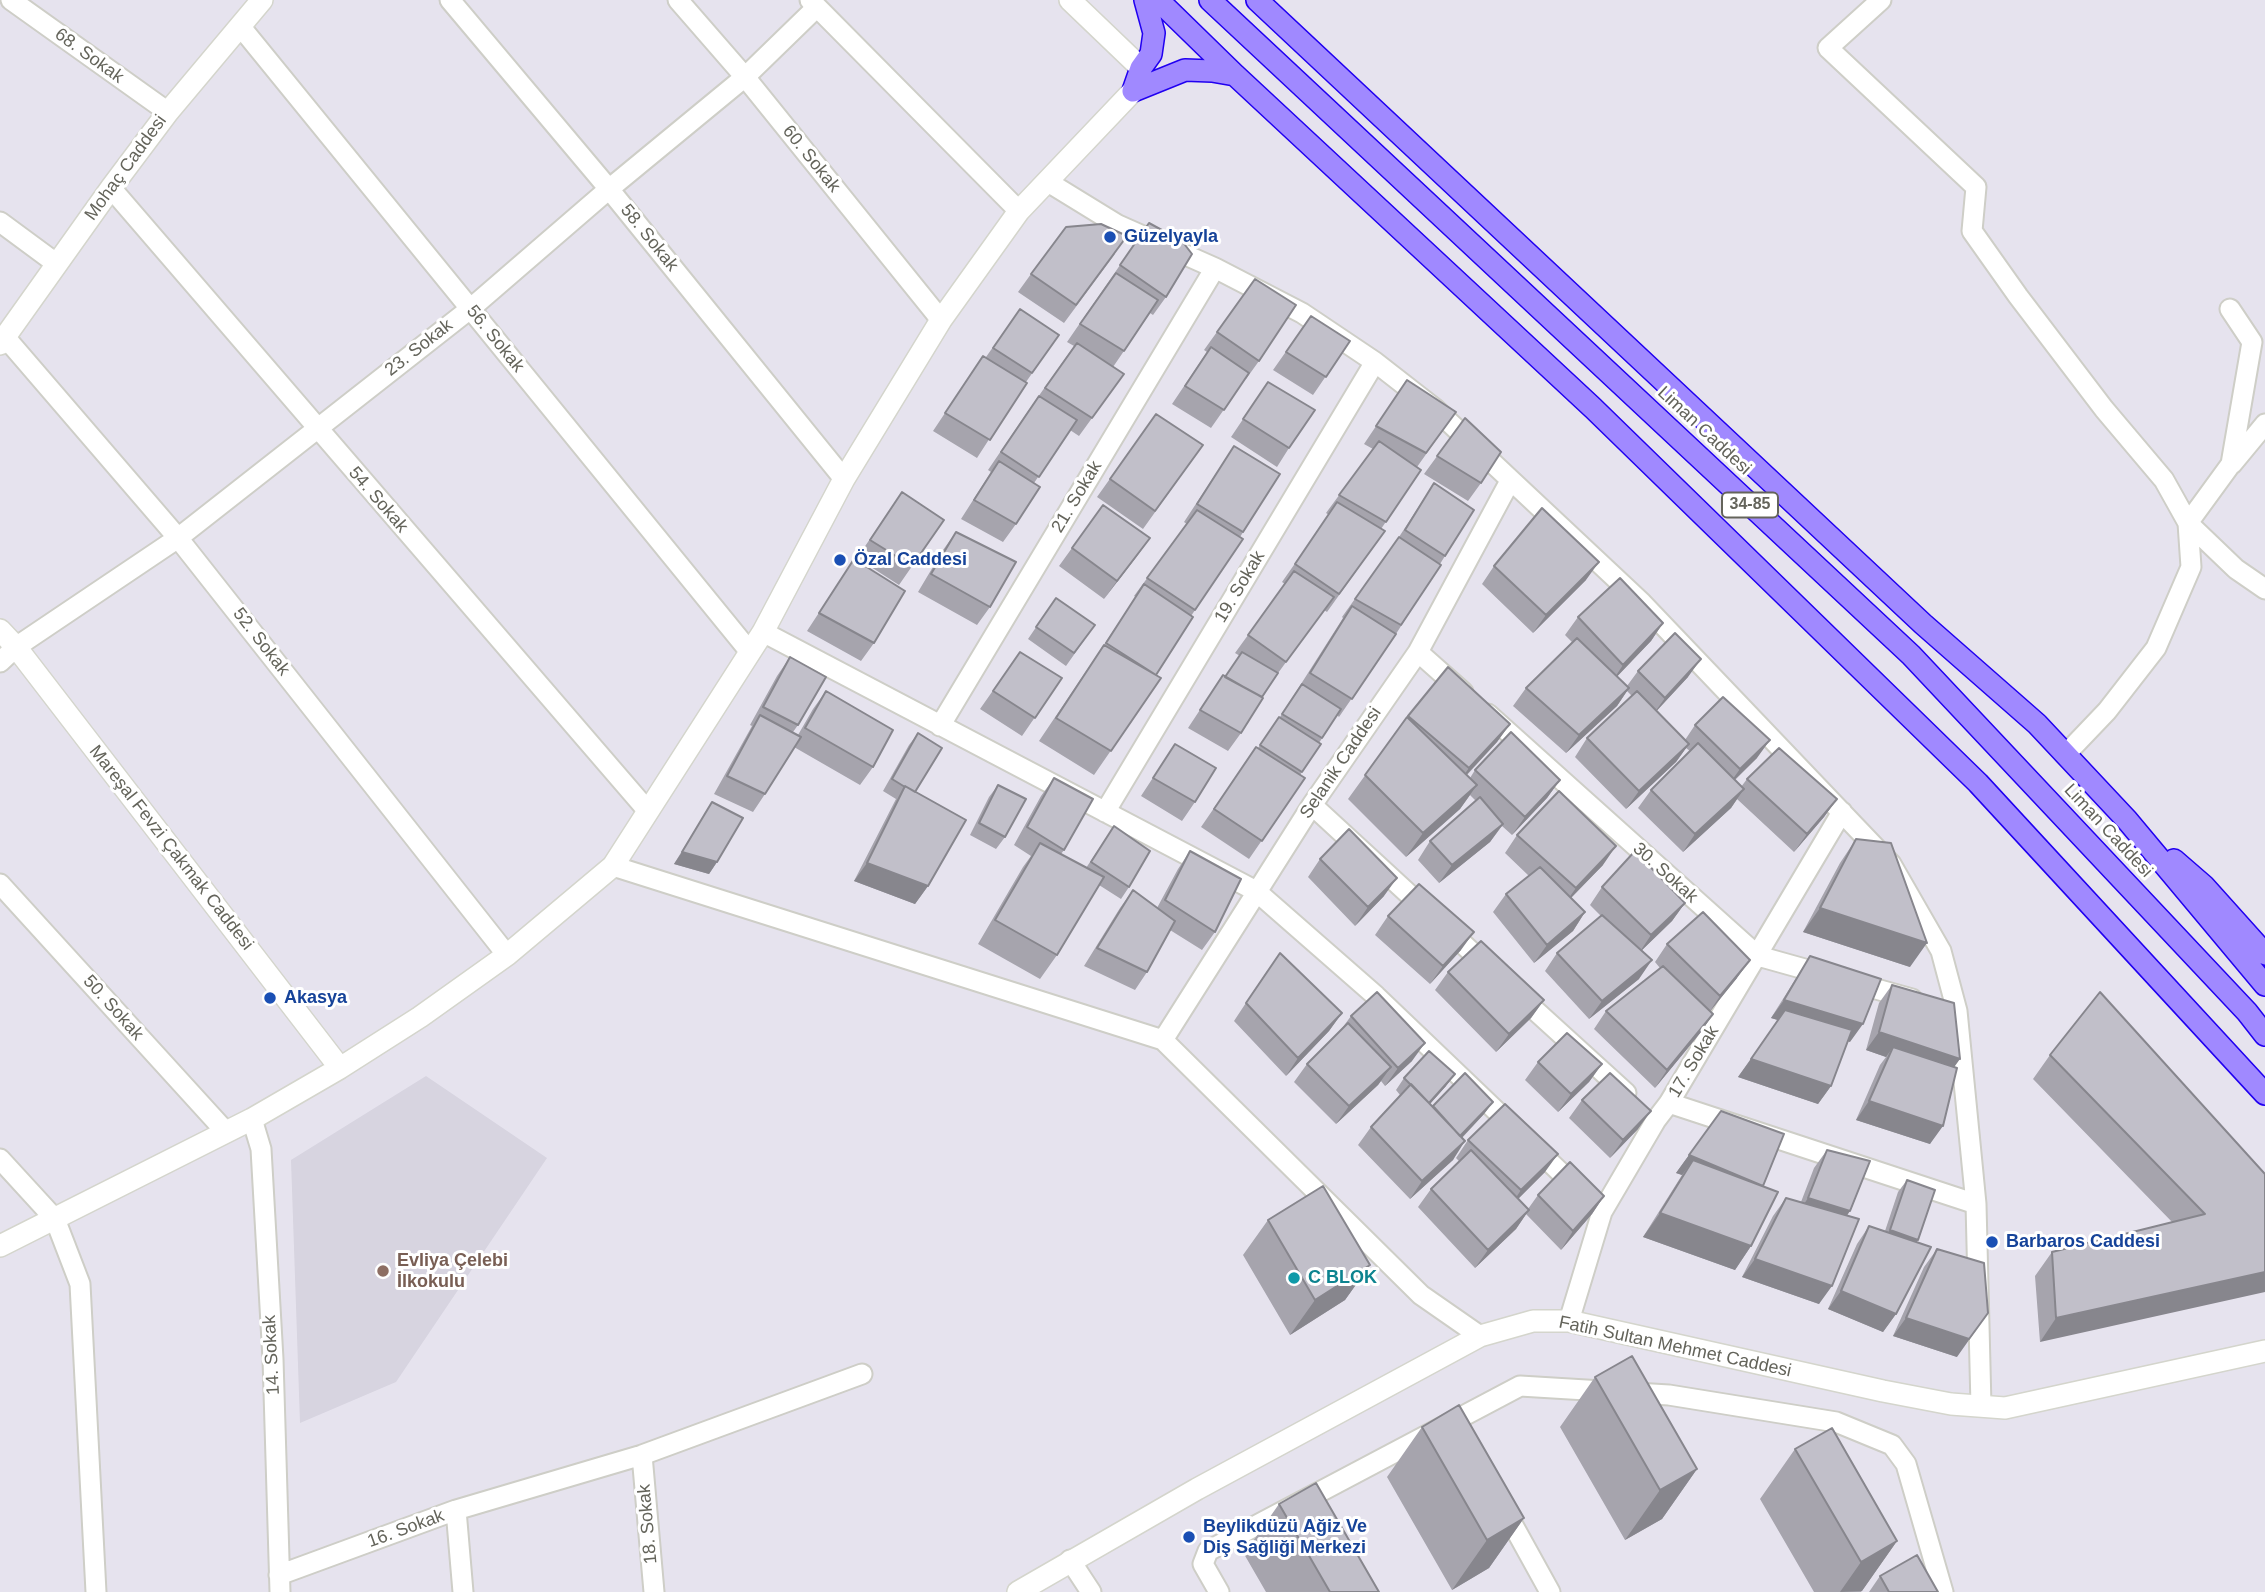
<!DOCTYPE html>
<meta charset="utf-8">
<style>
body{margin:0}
canvas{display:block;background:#e6e3ee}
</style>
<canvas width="2265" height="1592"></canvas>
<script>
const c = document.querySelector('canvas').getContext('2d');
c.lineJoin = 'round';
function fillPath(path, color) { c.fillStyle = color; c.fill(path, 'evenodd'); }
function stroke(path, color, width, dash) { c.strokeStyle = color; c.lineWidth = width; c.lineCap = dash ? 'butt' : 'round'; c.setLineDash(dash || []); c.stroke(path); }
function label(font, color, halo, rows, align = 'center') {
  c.font = font + ' Arial,sans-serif'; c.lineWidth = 6; c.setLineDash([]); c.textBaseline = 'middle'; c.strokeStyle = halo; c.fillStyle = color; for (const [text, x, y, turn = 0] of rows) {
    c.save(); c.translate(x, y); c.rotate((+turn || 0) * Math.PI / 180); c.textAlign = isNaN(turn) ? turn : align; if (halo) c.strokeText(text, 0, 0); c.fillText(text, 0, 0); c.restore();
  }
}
fillPath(new Path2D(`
 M426,1076L547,1158L396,1382L300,1423L291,1160Z`), '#d7d4e0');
const street = new Path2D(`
 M11,0L168,112
 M450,0L609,189L844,479
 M678,0L745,77L941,320
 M810,0L1019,211
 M1881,0L1828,48L1976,187L1972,231L2018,296L2104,409L2164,480L2188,523L2236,569L2265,589
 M240,26L750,652
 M1048,182L1118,225L1215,268L1302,313L1375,362L1434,408L1642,603L1891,864L1941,951L1957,1011L1976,1204L1981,1406
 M111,188L647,810
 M0,222L57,264
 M5,337L178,538L507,955
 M2232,464L2265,424
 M763,632L1256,891L1376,996L1602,1212
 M1418,652L1463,692
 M0,662L16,647L178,538L470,309L609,189L745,77L817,7
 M1488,714L1758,956L1912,999
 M940,726L1215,268
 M2065,755L2107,711L2156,648L2191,567L2188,523L2231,464L2252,342L2230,309
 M1312,805L1489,968
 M1105,812L1375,362
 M613,866L1163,1040L1421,1295L1480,1336
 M0,884L226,1132
 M1516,993L1626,1093
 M1163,1040L1312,805L1418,652L1510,481
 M1669,1103L1976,1204
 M252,1119L261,1149L273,1359L280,1592
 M0,1159L55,1219L80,1284L96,1592
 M1569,1321L1602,1212L1656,1120L1669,1103L1842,812
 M642,1455L654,1592
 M1503,1507L1550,1592
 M456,1510L642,1455L862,1374
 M1070,1560L1091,1592
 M279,1575L456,1510L463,1592
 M1219,1592L1203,1564L1208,1551L1520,1386L1669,1395L1836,1422L1892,1445L1906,1464L1943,1592`);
const secondary = new Path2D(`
 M1070,0L1141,68
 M0,344L111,188L168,112L262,0
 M0,630L16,647L340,1068
 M0,1246L252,1119L340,1068L420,1017L507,955L613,866L763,632L844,479L941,320L1019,211L1133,91
 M1018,1592L1197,1489L1480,1336L1533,1321H1569L1883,1391L1951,1404L2005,1408L2265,1351`);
const highway = new Path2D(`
 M1158,0L1235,75L1593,408L1978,783L2265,1094
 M1210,0L1911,655L2247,1012L2265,1035
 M1257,0L1923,624L2037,724L2127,820L2265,985
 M1133,91L1185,70L1212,71L1235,75
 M1133,91L1141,68L1151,54L1154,33L1145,0
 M2174,860L2204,886L2265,954`);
stroke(street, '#cecec7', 23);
stroke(secondary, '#d4d5cc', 24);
stroke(highway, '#2100f1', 24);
stroke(street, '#fff', 19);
stroke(secondary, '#fff', 21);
stroke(highway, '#a089ff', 21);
fillPath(new Path2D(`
 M1149,223L1166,297L1153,315L1150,313L1113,367L1124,374L1079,436L1070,430L1034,483L1016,524L1003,542L961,519L991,472L988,470L1026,414L1074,346L1067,342Z
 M1115,254L1064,323L1018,292L1031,274Z
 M1255,279L1259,361L1246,379V378L1211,428L1172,404L1207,352L1204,350Z
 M1020,309L1059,335L1026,382L977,458L933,431L971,374L986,357Z
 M1311,316L1350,341L1313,395L1273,370Z
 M1407,380L1456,412L1417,467L1421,470L1381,529L1385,531L1327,612L1324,610L1273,680L1241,733L1228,751L1188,728L1223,675L1225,677L1240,656L1235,653L1285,584L1282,582L1329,515L1326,513L1373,449L1364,444Z
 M1268,382L1289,448L1277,467L1231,437Z
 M1156,414L1203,445L1143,529L1097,497Z
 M1465,418L1481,483L1468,501L1424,474Z
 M1234,446L1280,474L1240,537L1243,539L1191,616L1156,675L1161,678L1094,775L1039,741L1136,597L1134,596L1187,524L1184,522Z
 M1434,483L1445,556L1396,634L1339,717L1337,715L1319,743L1321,744L1300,775L1305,778L1249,859L1201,827L1256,747L1258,748L1279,717H1280L1343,618L1342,617L1399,537Z
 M902,492L944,520L899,585L857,558Z
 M1103,505L1137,556L1104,599L1059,566Z
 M956,532L990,607L977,625L918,592L943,550Z
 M854,559L874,643L861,661L807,631Z
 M1494,566L1586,580L1533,633L1482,584Z
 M1056,598L1095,625L1066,666L1028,639Z
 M1578,617L1663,623L1651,641L1617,676L1627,686L1638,671L1688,677L1656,711L1685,740L1695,725L1757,758L1735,780L1741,787L1747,779L1837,799L1824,817L1794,852L1737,799L1731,808L1683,852L1638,808L1651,790L1690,751L1686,748L1676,762L1626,809L1575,757L1587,738L1632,696L1627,691L1617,706L1566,753L1513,706L1526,688L1572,642L1565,635Z
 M1020,652L1062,678L1022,736L980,709Z
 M790,657L798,725L793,732L798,735L813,709L826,691L873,767L860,785L794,747L765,794L753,812L714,794L752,726L750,725L777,676Z
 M1408,716L1510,724L1497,742L1467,775L1470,778L1475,770L1560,780L1547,798L1512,835L1502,826L1490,842L1439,883L1418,860L1430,841L1476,801L1470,795L1460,809L1406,857L1348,799Z
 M918,733L915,792L928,886L915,904L854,881L896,799L883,791L909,745Z
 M1175,744L1195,802L1182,821L1141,796Z
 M1054,778L1064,850L1061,854L1086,868L1114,826L1129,887L1121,899L1099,885L1057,955L1040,979L978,944L1023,867L1031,856L1014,845L1041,796Z
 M998,785L1005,837L996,849L970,835L989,797Z
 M712,802L717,862L709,874L674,864Z
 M1517,835L1603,865L1571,898L1585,912L1573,931L1534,963L1493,912L1506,894L1529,876L1505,853Z
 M1856,839L1910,967L1803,932L1840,863Z
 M1190,851L1215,932L1202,950L1170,930L1147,972L1135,990L1084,966L1120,908L1133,890L1157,908L1178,869Z
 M1320,859L1384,896L1355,926L1308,877Z
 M1602,887L1685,903L1672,921L1641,951L1639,979L1589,1019L1545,971L1557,953L1601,916L1590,905Z
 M1388,916L1461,950L1430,984L1375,935Z
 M1667,944L1737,978L1710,1011L1713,1014L1701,1032L1655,1088L1594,1029L1606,1011L1660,968L1655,962Z
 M1810,956L1850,1042L1848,1041L1831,1086L1818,1104L1738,1077L1778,1020L1771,1018L1798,975Z
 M1267,971L1342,1013L1329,1031L1286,1076L1234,1021Z
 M1448,972L1544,1000L1531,1018L1496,1052L1435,990Z
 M1892,985L1954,1067L1930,1144L1856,1120L1880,1065L1886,1057L1866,1050L1879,1003Z
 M1351,1016L1412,1061L1385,1086L1381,1081L1378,1085L1336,1124L1294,1082L1307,1064L1340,1031Z
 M2050,1055L2265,1174L2040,1342L2035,1276L2052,1252L2173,1223L2033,1079Z
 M1538,1062L1602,1064L1589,1082L1558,1112L1525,1080Z
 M1465,1073L1493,1102L1484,1114L1462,1138L1453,1160L1410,1199L1358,1145L1371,1127L1400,1095L1396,1090L1404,1078L1446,1086L1430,1104L1432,1107Z
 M1582,1100L1638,1129L1610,1158L1569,1118Z
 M1721,1111L1763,1186L1751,1246L1735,1270L1643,1237L1682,1175L1676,1173Z
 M1468,1140L1545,1172L1518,1199L1528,1209L1538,1195L1604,1196L1592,1214L1561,1250L1526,1214L1516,1229L1475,1268L1418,1207L1431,1189L1459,1161L1456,1158Z
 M1827,1150L1847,1216L1819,1304L1742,1277L1773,1216L1786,1198L1801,1202L1814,1168Z
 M1907,1180L1917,1242L1896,1314L1883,1332L1828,1309L1857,1244L1869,1226L1885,1231L1898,1192Z
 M1268,1220L1370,1265L1345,1300L1290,1335L1243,1255Z
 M1937,1249L1957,1357L1893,1336L1924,1267Z
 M1595,1377L1697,1469L1662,1519L1625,1540L1560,1427Z
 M1422,1427L1524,1518L1489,1568L1452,1590L1387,1477Z
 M1795,1449L1897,1541L1861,1592H1814L1760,1499Z
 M1279,1504L1379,1592H1266L1244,1554Z
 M1880,1576L1938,1592H1869Z`), '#a6a4ad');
fillPath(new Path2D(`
 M1150,538L1137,556L1104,599L1117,581Z
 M1599,562L1586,580L1533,633L1546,615Z
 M1663,623L1651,641L1611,683L1623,665Z
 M1701,659L1688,677L1652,716L1665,698Z
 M1629,688L1617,706L1566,753L1579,735Z
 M1510,724L1497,742L1456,786L1469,768Z
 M1770,740L1757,758L1727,787L1740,769Z
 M1689,744L1676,762L1626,809L1639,791Z
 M1560,780L1547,798L1512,835L1525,817Z
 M1477,785L1460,809L1406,857L1423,833Z
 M1744,789L1731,808L1683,852L1695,834Z
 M1837,799L1824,817L1794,852L1807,834Z
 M1503,824L1490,842L1439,883L1452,865Z
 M1616,846L1603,865L1563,906L1576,888Z
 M682,852L717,862L709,874L674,864Z
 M867,863L928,886L915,904L854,881Z
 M1397,878L1384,896L1355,926L1368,907Z
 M1685,903L1672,921L1639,953L1651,935Z
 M1820,908L1927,943L1910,967L1803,932Z
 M1585,912L1573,931L1534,963L1547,945Z
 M1474,932L1461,950L1430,984L1443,966Z
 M1652,960L1639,979L1589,1019L1602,1001Z
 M1750,960L1737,978L1708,1014L1720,996Z
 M1544,1000L1531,1018L1496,1052L1509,1034Z
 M1784,1000L1863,1024L1850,1042L1771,1018Z
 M1342,1013L1329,1031L1286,1076L1298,1058Z
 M1713,1014L1701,1032L1655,1088L1667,1070Z
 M1879,1032L1960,1059L1947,1077L1893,1047L1886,1057L1866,1050Z
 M1425,1043L1412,1061L1385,1086L1398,1068Z
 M1751,1059L1831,1086L1818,1104L1738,1077Z
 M1602,1064L1589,1082L1558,1112L1571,1094Z
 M1391,1067L1378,1085L1336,1124L1349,1106Z
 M1455,1074L1446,1086L1419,1116L1428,1104Z
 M1869,1101L1943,1126L1930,1144L1856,1120Z
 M1493,1102L1484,1114L1451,1149L1460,1136Z
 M1651,1111L1638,1129L1610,1158L1623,1140Z
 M1465,1141L1453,1160L1410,1199L1422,1181Z
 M1558,1154L1545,1172L1509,1208L1521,1190Z
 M1689,1155L1763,1186L1693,1160L1682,1175L1676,1173Z
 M1604,1196L1592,1214L1561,1250L1573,1231Z
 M1808,1198L1850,1211L1838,1229L1796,1216Z
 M1529,1210L1516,1229L1475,1268L1488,1250Z
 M1660,1213L1751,1246L1735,1270L1643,1237Z
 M1890,1230L1918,1240L1910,1252L1882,1242Z
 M1755,1259L1832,1286L1819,1304L1742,1277Z
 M1370,1265L1345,1300L1290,1335L1315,1300Z
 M2265,1272V1292L2040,1342L2056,1318Z
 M1841,1291L1896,1314L1883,1332L1828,1309Z
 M1988,1313L1957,1357L1893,1336L1906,1318Z
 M1697,1469L1662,1519L1625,1540L1660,1490Z
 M1524,1518L1489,1568L1452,1590L1487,1540Z
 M1897,1541L1862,1591L1840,1592L1861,1562Z`), '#87868d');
const building = new Path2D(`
 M1149,223L1182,241L1192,254L1166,297L1120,265Z
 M1101,224L1127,236L1076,305L1031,274L1066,227Z
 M1116,273L1158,300L1124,351L1080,324Z
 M1255,279L1296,305L1259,361L1217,332Z
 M1020,309L1059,335L1032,373L993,348Z
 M1311,316L1350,341L1326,377L1286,352Z
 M1077,343L1124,374L1092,418L1045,388Z
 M1211,347L1249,373L1224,410L1185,386Z
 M983,356L1027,383L990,440L945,413Z
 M1407,380L1456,412L1426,453L1376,426Z
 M1268,382L1315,410L1289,448L1243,419Z
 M1039,396L1077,420L1039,477L1001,452Z
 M1156,414L1203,445L1155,511L1110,479Z
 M1465,418L1501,452L1481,483L1437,456Z
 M1379,441L1421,470L1386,522L1339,495Z
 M1234,446L1280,474L1243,532L1197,504Z
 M999,461L1040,487L1016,524L974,500Z
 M1434,483L1474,510L1445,556L1405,530Z
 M902,492L944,520L912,566L870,540Z
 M1337,502L1385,531L1339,594L1295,564Z
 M1103,505L1150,538L1117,581L1072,548Z
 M1542,508L1599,562L1546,615L1494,566Z
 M1197,510L1243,539L1195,610L1147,578Z
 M956,532L1016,562L990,607L931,574Z
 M1399,537L1441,565L1401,625L1355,599Z
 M854,559L905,591L874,643L819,613Z
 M1294,571L1334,597L1286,662L1248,635Z
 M1620,578L1663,623L1623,665L1578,617Z
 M1144,584L1193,617L1156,675L1106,643Z
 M1056,598L1095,625L1074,653L1036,627Z
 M1352,606L1396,634L1352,699L1310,673Z
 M1675,633L1701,659L1665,698L1638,671Z
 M1577,638L1629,688L1579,735L1526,688Z
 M1104,645L1161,678L1111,751L1056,718Z
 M1020,652L1062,678L1035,718L993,691Z
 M1242,652L1278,673L1262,697L1225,677Z
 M790,657L826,677L798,725L763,707Z
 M1448,667L1510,724L1469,768L1408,716Z
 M1223,675L1263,698L1241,733L1200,710Z
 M1302,684L1341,709L1322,738L1282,714Z
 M826,691L893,730L873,767L805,728Z
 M1637,691L1689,744L1639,791L1587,738Z
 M1723,697L1770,740L1740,769L1695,725Z
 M760,715L801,737L765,794L727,776Z
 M1279,717L1321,744L1302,772L1260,745Z
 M1407,717L1477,785L1423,833L1365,775Z
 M1511,732L1560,780L1525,817L1475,770Z
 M918,733L942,748L915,792L905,786V787L892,779Z
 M1698,743L1744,789L1695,834L1651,790Z
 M1175,744L1216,768L1195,802L1153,778Z
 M1256,747L1305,778L1262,841L1214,809Z
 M1779,748L1837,799L1807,834L1747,779Z
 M1054,778L1093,799L1064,850L1027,827Z
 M998,785L1026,799L1005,837L979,823Z
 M905,786L966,820L928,886L867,863Z
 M1559,791L1616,846L1576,888L1517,835Z
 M1480,797L1503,824L1452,865L1430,841Z
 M712,802L743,818L717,862L682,852Z
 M1114,826L1150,851L1129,887L1091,862Z
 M1349,829L1397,878L1368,907L1320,859Z
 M1856,839L1891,843L1927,943L1820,908Z
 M1040,843L1104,877L1057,955L995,920Z
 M1190,851L1241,879L1215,932L1165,900Z
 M1635,851L1685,903L1651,935L1602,887Z
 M1540,867L1585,912L1547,945L1506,894Z
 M1419,884L1474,932L1443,966L1388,916Z
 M1133,890L1175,921L1147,972L1097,948Z
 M1703,912L1750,960L1720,996L1667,944Z
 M1602,915L1652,960L1602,1001L1557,953Z
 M1481,941L1544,1000L1509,1034L1448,972Z
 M1280,953L1342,1013L1298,1058L1246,1003Z
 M1810,956L1881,979L1863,1024L1784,1000Z
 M1663,966L1713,1014L1667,1070L1606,1011Z
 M1892,985L1954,1003L1960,1059L1879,1032Z
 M1377,992L1425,1043L1398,1068L1351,1016Z
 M2100,992L2265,1174V1272L2056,1318L2052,1252L2205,1214L2050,1055Z
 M1785,1010L1852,1030L1831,1086L1751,1059Z
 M1348,1023L1391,1067L1349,1106L1307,1064Z
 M1567,1033L1602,1064L1571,1094L1538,1062Z
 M1893,1047L1957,1068L1943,1126L1869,1101Z
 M1429,1051L1455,1074L1429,1103L1404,1078Z
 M1465,1073L1493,1102L1460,1136L1433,1106Z
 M1610,1073L1651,1111L1623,1140L1582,1100Z
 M1411,1084L1465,1141L1422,1181L1371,1127Z
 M1505,1104L1558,1154L1521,1190L1468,1140Z
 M1721,1111L1784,1134L1763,1186L1689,1155Z
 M1471,1150L1529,1210L1488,1250L1431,1189Z
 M1827,1150L1870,1161L1850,1211L1808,1198Z
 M1693,1160L1778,1192L1751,1246L1660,1213Z
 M1570,1162L1604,1196L1573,1231L1538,1195Z
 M1907,1180L1935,1190L1918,1240L1890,1230Z
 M1323,1186L1370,1265L1315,1300L1268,1220Z
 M1786,1198L1859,1219L1832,1286L1755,1259Z
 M1869,1226L1931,1247L1896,1314L1841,1291Z
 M1937,1249L1984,1263L1988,1313L1969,1339L1906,1318Z
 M1632,1356L1697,1469L1660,1490L1595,1377Z
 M1459,1405L1524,1518L1487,1540L1422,1427Z
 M1832,1428L1897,1541L1861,1562L1795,1449Z
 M1316,1483L1379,1592H1330L1279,1504Z
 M1917,1555L1938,1592H1889L1880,1576Z`);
fillPath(building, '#c1bfc9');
stroke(building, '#87868d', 2);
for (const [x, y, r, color] of [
 [1110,237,7,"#1a4fb4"],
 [840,560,7,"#1a4fb4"],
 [270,998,7,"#1a4fb4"],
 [1992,1242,7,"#1a4fb4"],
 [383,1271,7,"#8d6e63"],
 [1294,1278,7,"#0f9aa8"],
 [1189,1537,7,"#1a4fb4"]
]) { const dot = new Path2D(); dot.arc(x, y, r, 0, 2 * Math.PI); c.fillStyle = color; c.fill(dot); stroke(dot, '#fff', 2.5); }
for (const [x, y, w] of [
 [1750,505,56]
]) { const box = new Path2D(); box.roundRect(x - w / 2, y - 12.5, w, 25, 5); c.fillStyle = '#fff'; c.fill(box); stroke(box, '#64645b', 2); }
label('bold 16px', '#64645b', null, [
 ["34-85",1750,505]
]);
label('18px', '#64645b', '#fff', [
 ["68. Sokak",89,56,36],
 ["60. Sokak",811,159,51],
 ["Mohaç Caddesi",126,168,-54],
 ["58. Sokak",649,238,51],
 ["56. Sokak",495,339,51],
 ["23. Sokak",419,348,-38],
 ["Liman Caddesi",1704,431,43],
 ["21. Sokak",1077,497,-59],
 ["54. Sokak",378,500,49],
 ["19. Sokak",1240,587,-59],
 ["52. Sokak",261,642,52],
 ["Selanik Caddesi",1341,763,-56],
 ["Liman Caddesi",2108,831,47],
 ["Mareşal Fevzi Çakmak Caddesi",171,848,52],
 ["30. Sokak",1665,873,42],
 ["50. Sokak",113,1008,48],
 ["17. Sokak",1694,1062,-59],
 ["Fatih Sultan Mehmet Caddesi",1675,1347,12],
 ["14. Sokak",272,1355,-93],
 ["18. Sokak",648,1524,-95],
 ["16. Sokak",406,1529,-20]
]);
label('bold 18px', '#164399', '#fff', [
 ["Güzelyayla",1124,237],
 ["Özal Caddesi",854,560],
 ["Akasya",284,998],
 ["Barbaros Caddesi",2006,1242],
 ["Beylikdüzü Ağiz Ve",1203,1527],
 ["Diş Sağliği Merkezi",1203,1548]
], 'left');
label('bold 18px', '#785e54', '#fff', [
 ["Evliya Çelebi",397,1261],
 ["İlkokulu",397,1282]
], 'left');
label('bold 18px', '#0d838f', '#fff', [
 ["C BLOK",1308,1278]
], 'left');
</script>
